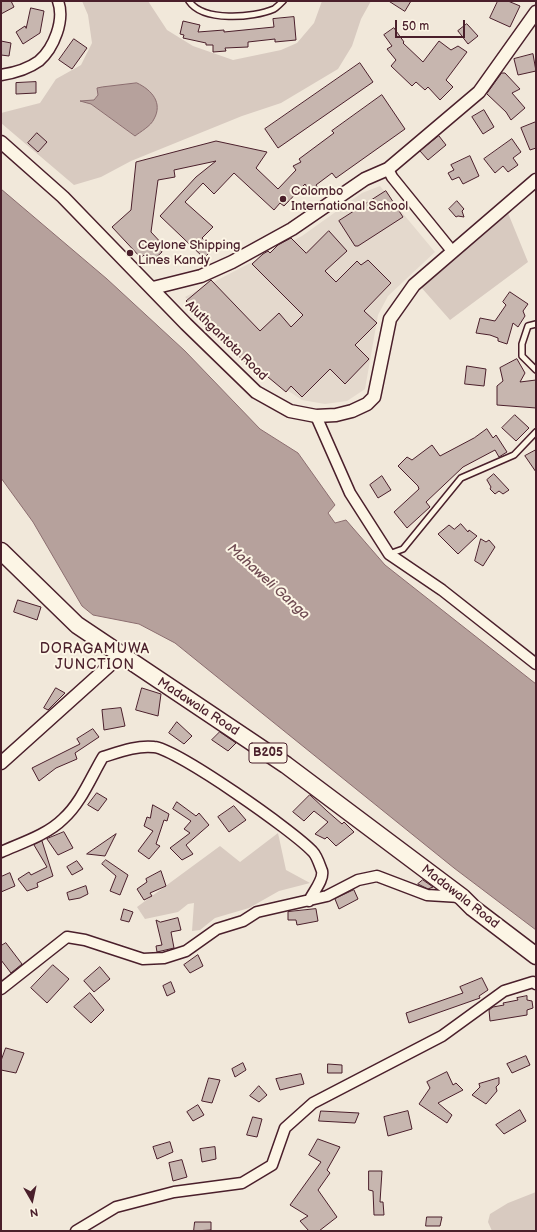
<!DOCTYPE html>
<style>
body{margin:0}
#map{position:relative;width:537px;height:1232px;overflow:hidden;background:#f1e8da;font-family:"Balsamiq Sans",sans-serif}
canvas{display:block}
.frame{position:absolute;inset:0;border:2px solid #4a1f2b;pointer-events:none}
.north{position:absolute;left:12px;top:1180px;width:40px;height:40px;-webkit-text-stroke:3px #fcf5e5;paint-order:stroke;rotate:171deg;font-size:11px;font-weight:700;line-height:16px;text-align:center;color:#4a1f2b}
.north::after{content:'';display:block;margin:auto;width:14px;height:18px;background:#4a1f2b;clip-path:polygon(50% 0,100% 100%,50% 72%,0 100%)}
.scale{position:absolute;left:395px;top:20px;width:70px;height:18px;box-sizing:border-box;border:2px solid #4a1f2b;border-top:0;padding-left:5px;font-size:12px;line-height:14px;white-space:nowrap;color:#4a1f2b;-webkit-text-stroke:3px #fcf5e5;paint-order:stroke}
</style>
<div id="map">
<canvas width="537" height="1232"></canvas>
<div class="frame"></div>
<div class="north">N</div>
<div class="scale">50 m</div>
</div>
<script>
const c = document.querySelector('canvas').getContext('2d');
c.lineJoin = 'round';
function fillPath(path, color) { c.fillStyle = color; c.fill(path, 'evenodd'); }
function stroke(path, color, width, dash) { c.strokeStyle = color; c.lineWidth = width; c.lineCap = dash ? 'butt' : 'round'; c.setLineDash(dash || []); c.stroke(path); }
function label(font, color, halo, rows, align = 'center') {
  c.font = font + ' "Balsamiq Sans",sans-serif'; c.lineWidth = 4; c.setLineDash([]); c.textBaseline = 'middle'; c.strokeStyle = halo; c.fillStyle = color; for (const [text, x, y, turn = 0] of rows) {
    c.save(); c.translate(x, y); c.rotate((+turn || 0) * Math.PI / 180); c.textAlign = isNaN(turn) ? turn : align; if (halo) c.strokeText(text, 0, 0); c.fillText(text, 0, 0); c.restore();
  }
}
fillPath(new Path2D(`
 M380,186L435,252L388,296L378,315L365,389L347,401L325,404L302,400L281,386L185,297L302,236L362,193Z`), '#e4d9cd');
fillPath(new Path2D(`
 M82,1H148L167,30L193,46L233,60L281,50L297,43L314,23L322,1H371L361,19L352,46L338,69L281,103L242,116L131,161L101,177L74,185L1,123V113L40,103L56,79L81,65L92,43L88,15ZM98,95L135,136L91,104L81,101L94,100Z
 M508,213L528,262L450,320L420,286Z
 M278,833L286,870L310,883L279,891L249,908L215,918L200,930L192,931L194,903L188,904L178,912L145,919L137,907L220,846L240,862Z
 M536,1192V1231H492L488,1222L490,1214L508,1203Z`), '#d8cac0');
const water = new Path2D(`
 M137,83C152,90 163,103 154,119C151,126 140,132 135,136L91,104L80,101L94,100L98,95L97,88L102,87Z
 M1,189L107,279L185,351L260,429L298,453L335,505L328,513L335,523L346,520L385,565L536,684V930L454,868L175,643L139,624L93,615L82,606L33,522L1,478Z`);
fillPath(water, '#b6a19c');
stroke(water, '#8b6d6f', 1);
const building = new Path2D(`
 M1,1H11L14,7L1,14Z
 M389,1H411L405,11Z
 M498,1H508L520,6L510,27L490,18Z
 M31,8L44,11L40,33L23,44L16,32L25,26L26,28Z
 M294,17L296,40L275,42V39L248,42V47L225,48L226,51L213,52V45H206V43L183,38L184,35L180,34L183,21L200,25L198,32L224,30V32L274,27L273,19Z
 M467,24L478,36L468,44L458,31Z
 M394,28L404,42L403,43L423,62L439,41L451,50L458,46L467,52L446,80L453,87L440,100L428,87L425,90L416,82L412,86L391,66L396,60L387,49L392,46L384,35Z
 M74,39L87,48L72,69L59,60Z
 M1,41L11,43L9,56L1,55Z
 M533,54L536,71L518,75L514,59Z
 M360,63L373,82L278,148L265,129Z
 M502,73H505L520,89L512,93L525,108L511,120L506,112L487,94Z
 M36,82V93L16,94V83Z
 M382,95L405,129L336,178L332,173L316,185L320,191L312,195L305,184L284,206L280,203L274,210L234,173L214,194L203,183L185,202L213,227L202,238L213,249L204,258L160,216L196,177L216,161L174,170L175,177L158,180L151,232L165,247L161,250L162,252L151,262L144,255L141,258L112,227L131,210L136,162L216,141L267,152L256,168L278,189L296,170L293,166L301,162L299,159L334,133L332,131Z
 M484,110L494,127L483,134L472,117Z
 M536,122V148L530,150L521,128Z
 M37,133L47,142L38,152L28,143Z
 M439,136L446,145L428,160L420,151Z
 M512,139L521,152L513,158L518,165L508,172L503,166L495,173L484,159Z
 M470,156L479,176L463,184L459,177L452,180L448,173L454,170L451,165Z
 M386,191L403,217L358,246H355L339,221Z
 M457,201L464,209L462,211L464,217L458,216L456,217L449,209Z
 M329,231L347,251L325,271L336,282L357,261L361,265L368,260L391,283L364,311L377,323L355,345L369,359L345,384L330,369L302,397L291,386L286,392L262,372L258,376L186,301L211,280L260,331L279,313L291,327L303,315L252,264L263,254L268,251L270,253L278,245L291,238L306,253Z
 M510,292L528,304L523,311L525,316L518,327L513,323L507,344L498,341V338L490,335L476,333L480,318L495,321L506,305L503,302Z
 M517,359L525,373L520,382L536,380V408L497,405V386L503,381L500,368Z
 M467,366L486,369L484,386L465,384Z
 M515,415L529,428L516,441L502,428Z
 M487,429L493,438L496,435L507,452L499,457L495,450L463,467L426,502L430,507L407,528L394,512L419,489L418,486L398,466L407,457L412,460L432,445L440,456L474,438Z
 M536,450V472L525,456Z
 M494,474L509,490L503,494L499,491L495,494L490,489L491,487L487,480Z
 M382,476L391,490L378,498L370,485Z
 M461,524L468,532L469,530L477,536L458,554L438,534L449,525L454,529Z
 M481,539L486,542L489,540L495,547L483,566L475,561Z
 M18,600L41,607L37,620L14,612Z
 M56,688L65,693L48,710L44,708Z
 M142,688L161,694L158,716L136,710Z
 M121,708L125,726L104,730L102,710Z
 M177,722L192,736L184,744L169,733Z
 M93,729L99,737L75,753L77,759L56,768L39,781L32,768L80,744L77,739Z
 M220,732L236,743L228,751L212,740Z
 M97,793L107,799L98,811L88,805Z
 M310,795L327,811L342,824L344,822L354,832L336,846L327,837L325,839L315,834L328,822L314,811L304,821L293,812Z
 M177,802L196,816L199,813L209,825L186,845L193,854L182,860L170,848L190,833L184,829L191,821L173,809Z
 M153,805L169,814L167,821L164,820L156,844L160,846L149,859L138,851L153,831L144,826L147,817L150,818Z
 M234,806L246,820L229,832L218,817Z
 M64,832L73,848L58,855L47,839Z
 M116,834L105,856L87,854Z
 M42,841L53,876L37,883L38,887L27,891L18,879L29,872L31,875L47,867L34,845Z
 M106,860L128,875L120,895L110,891L116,876L102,864Z
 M77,861L83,869L72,875L67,867Z
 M161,871L166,886L150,893L152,896L144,900L137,889L147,882L146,879Z
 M10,873L15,886L1,892V877Z
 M423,880L433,887L428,889L418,884Z
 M86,886L88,894L80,898L69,900L67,893Z
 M354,890L358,899L339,909L335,899Z
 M124,909L133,912L129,922L121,920Z
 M316,909L318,921L297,925L296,920H288V912Z
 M178,918L181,930L171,932L174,948L157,952L156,946L162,945L156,920L160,922Z
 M6,943L22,964L11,973L1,960V946Z
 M198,955L203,966L190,973L184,965Z
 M53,965L69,979L47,1003L31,988Z
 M100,967L110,979L94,992L84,981Z
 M482,978L488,990L479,996L480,998L409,1023L406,1013L463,993L460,987Z
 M171,982L175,992L167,996L163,986Z
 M90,993L104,1010L91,1023L74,1007Z
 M527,996V1000L532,1001L533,1008L527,1010V1015L490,1021L489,1010L493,1007L504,1005L503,1003L518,1000L517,998Z
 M6,1048L24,1053L16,1073L1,1070V1061Z
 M526,1056L530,1065L512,1073L507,1064Z
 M243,1063L246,1070L235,1077L232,1069Z
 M328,1064L342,1065V1073H328Z
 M447,1072L453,1085L456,1083L463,1090L438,1103L452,1115L447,1123L419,1104L430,1088L427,1082Z
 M301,1074L304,1084L280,1090L276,1079Z
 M209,1078L220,1080L212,1103L202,1101Z
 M499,1078V1084L496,1087L497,1091L486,1104L472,1095L480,1087L479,1084Z
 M259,1086L267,1095L259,1102L250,1096Z
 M198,1105L204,1115L193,1121L187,1112Z
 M520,1110L526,1121L504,1134L496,1125Z
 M321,1111L359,1113L355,1123L319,1121Z
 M408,1111L412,1129L388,1136L384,1117Z
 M253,1117L262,1119L257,1137L247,1135Z
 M318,1139L340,1147L327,1170L330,1173L318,1190L337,1217L319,1231H309L300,1221L308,1216L290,1205L321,1162L309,1155Z
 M170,1142L173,1152L157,1159L153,1147Z
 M215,1147L216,1159L202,1162L200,1149Z
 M182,1160L187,1177L173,1181L169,1163Z
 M369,1171H382L380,1202H383L384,1215H374L373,1191L369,1190Z
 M427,1217H442L440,1226H426Z
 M195,1222H211V1230L194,1231Z`);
fillPath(building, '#c7b6af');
stroke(building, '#4a1f2b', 1);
const service = new Path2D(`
 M189,1C203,22 253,18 274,9C277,7 280,4 283,1
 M536,324L528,326L522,344V356L536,370
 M389,554L403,549L461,478L514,455L536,432`);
const minor = new Path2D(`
 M1,75C14,73 28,69 39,61C54,48 65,20 58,1
 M388,169L392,177L452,251
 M316,416L350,493L389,554L442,590L536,664
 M1,852C21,843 47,835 63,819C81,803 91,777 103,757C119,752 137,745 154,747C177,749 295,832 313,852C317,856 320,866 322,871C324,880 313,892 309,901
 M1,989L67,937L85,940L143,959L164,958L186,951L217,929L243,921L257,912L327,896L358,880L377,876L427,895L460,897
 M76,1231L116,1207L174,1192L242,1183L272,1165L285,1128L313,1103L442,1036L504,991L533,982L536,984`);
const tertiary = new Path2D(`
 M1,142L63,197L186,324L256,392L290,411L316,416L336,415L352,411L367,404L374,397L390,319L414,285L536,180
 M153,288L201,276L232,262L292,229L365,179L388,169L479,92L536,12
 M1,763L120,656`);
const primary = new Path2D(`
 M1,551L77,625L286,765L462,897L473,908L536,956`);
stroke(service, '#4a1f2b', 8);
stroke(minor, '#4a1f2b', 13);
stroke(tertiary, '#4a1f2b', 15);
stroke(primary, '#4a1f2b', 19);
stroke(service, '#fcf5e5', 5);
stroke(minor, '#fcf5e5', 10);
stroke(tertiary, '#fcf5e5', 12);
stroke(primary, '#fcf5e5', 16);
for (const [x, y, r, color] of [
 [283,199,4,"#4a1f2b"],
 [130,253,4,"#4a1f2b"]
]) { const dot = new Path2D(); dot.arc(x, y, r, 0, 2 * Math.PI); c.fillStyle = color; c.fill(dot); stroke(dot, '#fcf5e5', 1.5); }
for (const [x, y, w] of [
 [268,753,38]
]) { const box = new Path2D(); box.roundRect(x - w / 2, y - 10, w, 20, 3); c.fillStyle = '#fcf5e5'; c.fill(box); stroke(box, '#4a1f2b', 1); }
label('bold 12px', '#4a1f2b', null, [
 ["B205",268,753]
]);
label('13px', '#4a1f2b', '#fcf5e5', [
 ["Colombo",291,192],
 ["International School",291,207],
 ["Ceylone Shipping",138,246],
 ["Lines Kandy",138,261]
], 'left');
label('13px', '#4a1f2b', '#fcf5e5', [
 ["Aluthgantota Road",226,341,44],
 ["Madawala Road",198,707,33],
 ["Madawala Road",460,897,38]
]);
label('italic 14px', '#704c53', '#fcf5e5', [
 ["Mahaweli Ganga",268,582,42]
]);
c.letterSpacing = '1px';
label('14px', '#4a1f2b', '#fcf5e5', [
 ["DORAGAMUWA",95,649],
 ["JUNCTION",95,665]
]);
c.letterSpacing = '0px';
</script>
